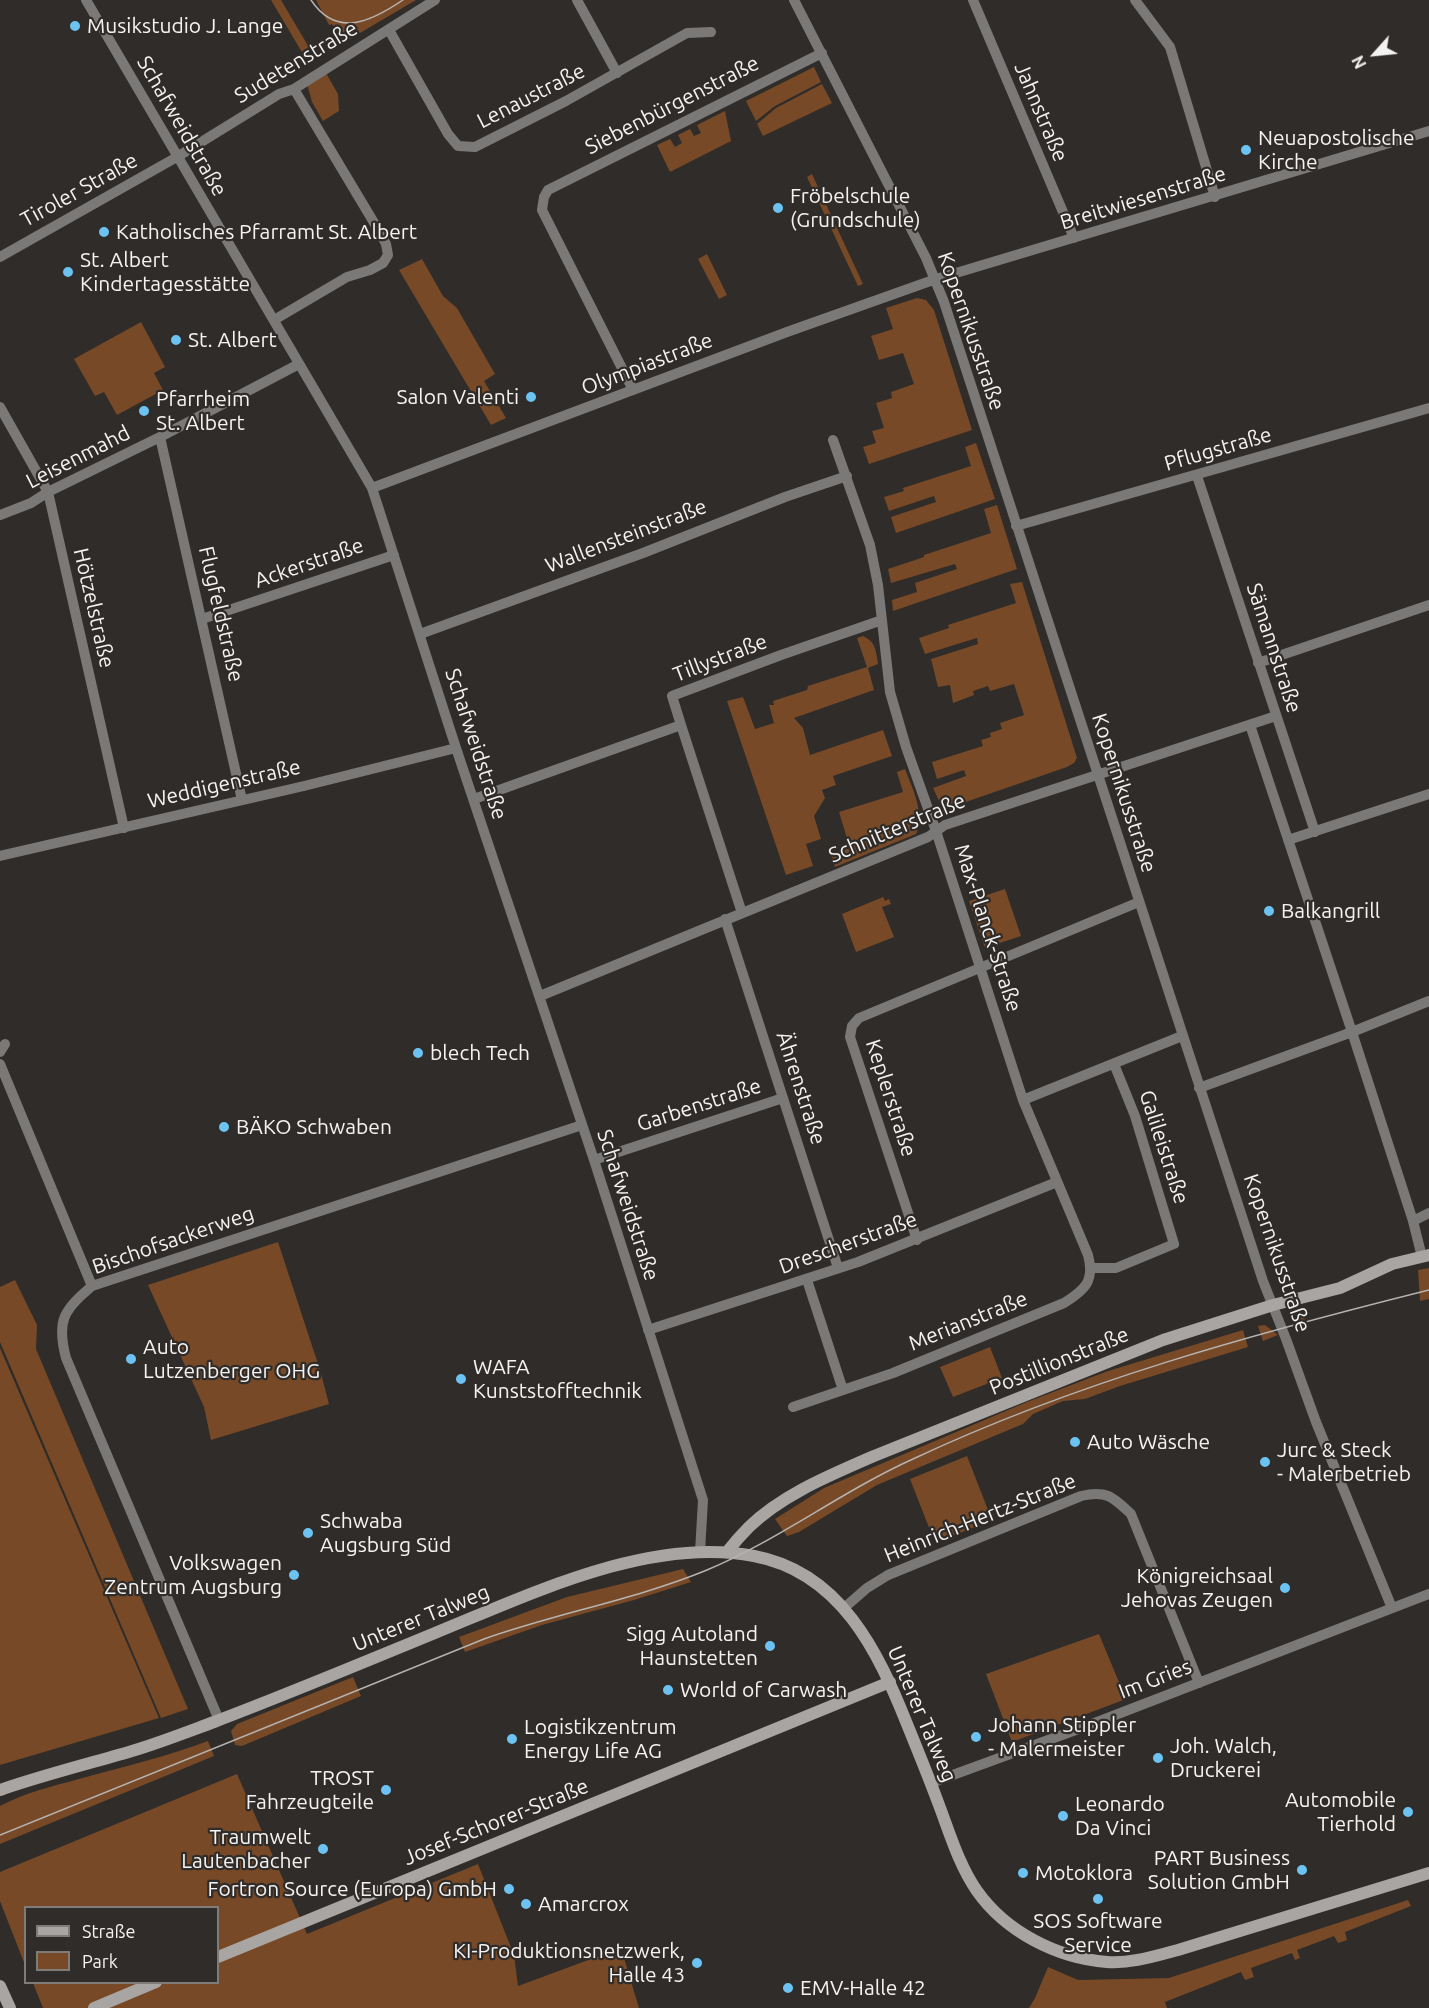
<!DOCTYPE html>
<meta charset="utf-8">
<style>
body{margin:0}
#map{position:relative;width:1429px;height:2008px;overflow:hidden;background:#2f2c29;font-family:Ubuntu,sans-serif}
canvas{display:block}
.legend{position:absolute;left:24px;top:1906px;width:195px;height:78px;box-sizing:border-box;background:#2f2c29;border:2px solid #7e7c79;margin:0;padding:8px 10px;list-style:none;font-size:18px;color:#f5f3f1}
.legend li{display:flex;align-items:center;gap:12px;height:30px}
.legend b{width:30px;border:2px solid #7e7c79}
.north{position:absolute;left:1345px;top:24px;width:60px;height:60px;-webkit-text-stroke:4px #2f2c29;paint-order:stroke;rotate:243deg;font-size:16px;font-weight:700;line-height:24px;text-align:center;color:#f5f3f1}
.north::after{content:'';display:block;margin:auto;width:21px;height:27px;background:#f5f3f1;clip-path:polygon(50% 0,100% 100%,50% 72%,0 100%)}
</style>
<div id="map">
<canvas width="1429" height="2008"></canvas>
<ul class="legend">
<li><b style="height:8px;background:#a8a5a3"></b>Straße</li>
<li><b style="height:16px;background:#774927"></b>Park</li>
</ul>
<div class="north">N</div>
</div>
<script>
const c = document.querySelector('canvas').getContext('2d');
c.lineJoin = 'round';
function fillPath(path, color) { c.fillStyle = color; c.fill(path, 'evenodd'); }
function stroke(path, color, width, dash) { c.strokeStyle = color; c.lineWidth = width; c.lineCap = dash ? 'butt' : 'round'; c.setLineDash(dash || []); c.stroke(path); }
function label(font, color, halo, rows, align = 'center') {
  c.font = font + ' Ubuntu,sans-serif'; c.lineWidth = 4.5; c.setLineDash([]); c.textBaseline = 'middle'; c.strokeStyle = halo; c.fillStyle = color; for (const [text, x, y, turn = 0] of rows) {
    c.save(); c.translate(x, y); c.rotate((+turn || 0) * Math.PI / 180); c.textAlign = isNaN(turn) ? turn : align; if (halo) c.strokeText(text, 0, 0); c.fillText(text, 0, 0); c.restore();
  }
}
fillPath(new Path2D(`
 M271,0H281L310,49L303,54Z
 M316,0H416L343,43L332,24L329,25Z
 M814,67L821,82L775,106L756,121L746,101Z
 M326,73L338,94L339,111L323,121L312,102L307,84Z
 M822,84L832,103L763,136L757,124L776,108Z
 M725,111L731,141L670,172L657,145L670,139L675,147L682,143L678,135L690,129L694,136L701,133L697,125Z
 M812,174L863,284L858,286L807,177Z
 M707,254L727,295L719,299L698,259Z
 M422,259L443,296L457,308L495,374L484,381L506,418L491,425L399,270Z
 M917,298L926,300L934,310L972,430L869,464L863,447L876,443L872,431L884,428L876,403L892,398L891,392L914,384L903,353L879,360L871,336L893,329L886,308Z
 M141,322L165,367L154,373L163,390L117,415L104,392L95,396L74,359Z
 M976,443L995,499L896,533L891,517L936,502L934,496L889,511L884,497L904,491L903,488L971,466L965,447Z
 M997,505L1017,569L893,611L892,600L917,592L915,583L957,569L955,564L891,583L888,569L924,557V555L991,533L984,509Z
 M1022,582L1077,758L1074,763L1067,767L957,805L948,806L940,803L933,788L966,776L964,770L937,779L932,762L983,746L981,740L991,737L990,733L1002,729L1000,723L1024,715L1014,684L990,691L988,686L973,691L974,695L953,703L950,685L938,687L931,659L978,644L977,638L925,654L919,638L949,628L948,625L1016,603L1010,584Z
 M863,636C876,642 876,651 878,664L868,668L874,690L794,718L803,728L810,755L883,730L892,756L833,776L836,785L822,790L825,798L814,816L821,839L806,844L813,866L786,875L727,701L743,697L755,729L774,723L769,705H774L773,701L807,690L808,686L867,667L857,638Z
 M905,769C912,787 926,816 916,834L835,867L831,854L850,848L839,812L903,792L897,772Z
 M1005,889L1021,936L985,948L969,901Z
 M883,897L885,901L889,899L891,904L882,907L894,937L856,952L842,914Z
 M278,1242L320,1370L329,1404L211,1440L204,1407L148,1285Z
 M1429,1268V1299L1420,1301L1418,1270Z
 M15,1280L37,1325L36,1349L188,1709L161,1718L0,1342V1287Z
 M1303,1315L1308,1330L1298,1332L1295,1329L1297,1317Z
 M1265,1325L1278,1335L1263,1341L1258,1326Z
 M1243,1330L1248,1347L1120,1386L1085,1399L1063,1401L1033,1414L1023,1424L877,1485L799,1532L787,1536L775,1519L824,1488L1027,1402L1108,1371Z
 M990,1347L1002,1378L953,1397L940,1367Z
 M0,1348L159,1718L0,1765Z
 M967,1456L992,1520L935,1543L910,1479Z
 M683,1569L691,1582L634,1600L542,1625L465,1652L459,1637L567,1597Z
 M1099,1634L1126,1699L1012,1742L986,1674Z
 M353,1677L361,1696L242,1746L235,1745L231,1731L237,1724Z
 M208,1741L214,1756L0,1844V1806C24,1793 53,1786 79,1779C122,1767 165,1757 208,1741Z
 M237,1774L307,1934L478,1864L514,1955L518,1986L618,1949L624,1958L639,2008H43L33,1983L218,1982V1908H26L25,1965L0,1901V1872Z
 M1408,1900L1411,1906L1345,1932L1347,1940L1338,1943L1334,1936L1297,1950L1300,1958L1295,1960L1292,1953L1251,1968L1254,1977L1245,1980L1241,1972L1165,2002L1167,2008H1029L1035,1998L1048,1967L1078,1980L1169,1978Z`), '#774927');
stroke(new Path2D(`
 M86,0L372,488L456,748L594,1160L703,1500L700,1552
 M577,0L617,73
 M794,0L926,258L944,302L1263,1281L1286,1339L1316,1422L1392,1608
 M973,0L1074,238
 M1135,0L1170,47L1215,197
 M389,30L448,134L458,146L475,147L566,101L687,33L711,32
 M0,257L177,157L279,94L294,89L435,0
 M274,320L347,277L370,270L383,263L388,255L386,244L379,231L294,89
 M633,390L542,210L544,197L548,190L822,53
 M0,407L48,492L124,828
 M160,437L242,800
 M1197,476L1315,832
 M372,488L787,332L936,279L1429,131
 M0,515L31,503L48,492L160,437L299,364
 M1016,526L1429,408
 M202,619L394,555
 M420,634L643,553L785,497L847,476
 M1258,663L1429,605
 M681,725L742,913
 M1250,725L1352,1032L1413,1221L1422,1257
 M474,799L681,725L672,696L781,655L882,620
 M1288,840L1429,794
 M0,856L304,786L456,748
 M725,919L838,1268
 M540,996L928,837L945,825L1276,716
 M0,1052L5,1044
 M0,1064L92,1286
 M1199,1088L1352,1032L1429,1001
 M1023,1100L1182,1036
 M594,1160L783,1098
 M1413,1221L1429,1213
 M917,1240L850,1037L852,1026L859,1018L1139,902
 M1092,1268H1116L1174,1244L1135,1116L1114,1064
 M807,1280L843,1390
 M648,1330L858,1262L1057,1182
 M793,1407L893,1373L1064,1303C1085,1290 1095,1281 1088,1255L1023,1100L936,831L906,747L890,692L878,585L870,545L833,440
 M844,1608L867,1588L888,1575L1081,1496C1107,1490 1113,1497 1131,1514L1199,1683
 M219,1720L66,1358C56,1320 64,1310 92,1286L582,1125
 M931,1783L1092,1724L1429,1594`), '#7b7978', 10);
stroke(new Path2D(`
 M727,1552C734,1543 741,1535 749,1527C783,1494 831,1475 874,1456L1163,1340L1273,1305L1340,1288L1392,1264L1429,1255
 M0,1790C43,1775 88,1764 132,1751C159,1743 187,1732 214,1722C288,1694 362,1663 435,1633C531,1594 650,1536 754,1556C840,1572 878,1651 907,1724C918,1751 929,1778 939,1805C950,1834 959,1865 977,1891C1006,1932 1057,1958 1107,1962C1130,1964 1155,1956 1178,1950L1429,1873
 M218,1957L890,1682
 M0,1986L10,2008
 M94,2008L156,1982`), '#a8a5a3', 12);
stroke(new Path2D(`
 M311,0C337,39 372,21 403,0
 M0,1835L484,1639C557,1613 634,1600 707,1570C779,1540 842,1491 913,1459C1077,1382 1253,1334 1429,1290`), '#b6b3b1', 1.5);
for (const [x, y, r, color] of [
 [75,26,6,"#6cc3f2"],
 [1246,150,6,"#6cc3f2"],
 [778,208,6,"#6cc3f2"],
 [104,232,6,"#6cc3f2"],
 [68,272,6,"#6cc3f2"],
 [176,340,6,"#6cc3f2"],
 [531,397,6,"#6cc3f2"],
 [144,411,6,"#6cc3f2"],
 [1269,911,6,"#6cc3f2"],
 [418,1053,6,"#6cc3f2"],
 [224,1127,6,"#6cc3f2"],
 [131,1359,6,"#6cc3f2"],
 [461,1379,6,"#6cc3f2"],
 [1075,1442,6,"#6cc3f2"],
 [1265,1462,6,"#6cc3f2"],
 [308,1533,6,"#6cc3f2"],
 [294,1575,6,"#6cc3f2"],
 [1285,1588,6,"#6cc3f2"],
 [770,1646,6,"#6cc3f2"],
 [668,1690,6,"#6cc3f2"],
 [976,1737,6,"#6cc3f2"],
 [512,1739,6,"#6cc3f2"],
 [1158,1758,6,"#6cc3f2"],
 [386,1790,6,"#6cc3f2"],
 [1408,1812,6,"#6cc3f2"],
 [1063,1816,6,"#6cc3f2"],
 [323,1849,6,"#6cc3f2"],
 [1302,1870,6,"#6cc3f2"],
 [1023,1873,6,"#6cc3f2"],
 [509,1889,6,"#6cc3f2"],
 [1098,1899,6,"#6cc3f2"],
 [526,1904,6,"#6cc3f2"],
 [697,1963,6,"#6cc3f2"],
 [788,1988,6,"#6cc3f2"]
]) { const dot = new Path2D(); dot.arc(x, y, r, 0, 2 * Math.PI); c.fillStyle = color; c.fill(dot); stroke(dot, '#2f2c29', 2); }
label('21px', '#f5f3f1', '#2f2c29', [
 ["Musikstudio J. Lange",87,26],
 ["Neuapostolische",1258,138],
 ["Kirche",1258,162],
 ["Fröbelschule",790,196],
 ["(Grundschule)",790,220],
 ["Katholisches Pfarramt St. Albert",116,232],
 ["St. Albert",80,260],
 ["Kindertagesstätte",80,284],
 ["St. Albert",188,340],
 ["Salon Valenti",519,397,"right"],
 ["Pfarrheim",156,399],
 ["St. Albert",156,423],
 ["Balkangrill",1281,911],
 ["blech Tech",430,1053],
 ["BÄKO Schwaben",236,1127],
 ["Auto",143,1347],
 ["Lutzenberger OHG",143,1371],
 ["WAFA",473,1367],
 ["Kunststofftechnik",473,1391],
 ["Auto Wäsche",1087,1442],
 ["Jurc & Steck",1277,1450],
 ["- Malerbetrieb",1277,1474],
 ["Schwaba",320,1521],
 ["Augsburg Süd",320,1545],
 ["Volkswagen",282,1563,"right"],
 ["Zentrum Augsburg",282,1587,"right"],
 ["Königreichsaal",1273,1576,"right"],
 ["Jehovas Zeugen",1273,1600,"right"],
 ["Sigg Autoland",758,1634,"right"],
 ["Haunstetten",758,1658,"right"],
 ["World of Carwash",680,1690],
 ["Johann Stippler",988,1725],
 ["- Malermeister",988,1749],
 ["Logistikzentrum",524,1727],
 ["Energy Life AG",524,1751],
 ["Joh. Walch,",1170,1746],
 ["Druckerei",1170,1770],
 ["TROST",374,1778,"right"],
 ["Fahrzeugteile",374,1802,"right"],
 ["Automobile",1396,1800,"right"],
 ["Tierhold",1396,1824,"right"],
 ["Leonardo",1075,1804],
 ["Da Vinci",1075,1828],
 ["Traumwelt",311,1837,"right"],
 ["Lautenbacher",311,1861,"right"],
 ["PART Business",1290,1858,"right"],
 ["Solution GmbH",1290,1882,"right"],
 ["Motoklora",1035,1873],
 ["Fortron Source (Europa) GmbH",497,1889,"right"],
 ["Amarcrox",538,1904],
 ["SOS Software",1098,1921,"center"],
 ["Service",1098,1945,"center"],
 ["KI-Produktionsnetzwerk,",685,1951,"right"],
 ["Halle 43",685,1975,"right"],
 ["EMV-Halle 42",800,1988]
], 'left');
label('21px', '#f5f3f1', '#2f2c29', [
 ["Sudetenstraße",296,62,-31],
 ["Lenaustraße",531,96,-27],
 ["Siebenbürgenstraße",672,105,-27],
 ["Jahnstraße",1041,112,67],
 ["Schafweidstraße",182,126,60],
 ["Tiroler Straße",79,190,-29],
 ["Breitwiesenstraße",1143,198,-17],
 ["Kopernikusstraße",971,331,71],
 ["Olympiastraße",647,364,-21],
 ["Pflugstraße",1218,449,-16],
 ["Leisenmahd",78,457,-27],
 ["Wallensteinstraße",626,536,-21],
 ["Ackerstraße",309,563,-19],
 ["Hötzelstraße",94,608,77],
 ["Flugfeldstraße",221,614,77],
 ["Sämannstraße",1274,648,72],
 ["Tillystraße",720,658,-21],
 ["Schafweidstraße",476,744,72],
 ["Weddigenstraße",224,784,-13],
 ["Kopernikusstraße",1124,793,72],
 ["Schnitterstraße",897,828,-23],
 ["Max-Planck-Straße",988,928,72],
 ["Ährenstraße",801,1088,72],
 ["Keplerstraße",891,1098,72],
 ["Garbenstraße",699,1105,-18],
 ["Galileistraße",1164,1147,72],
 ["Schafweidstraße",628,1205,72],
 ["Bischofsackerweg",173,1240,-19],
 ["Drescherstraße",848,1243,-20],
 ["Kopernikusstraße",1277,1253,71],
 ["Merianstraße",968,1321,-22],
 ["Postillionstraße",1059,1361,-22],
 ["Heinrich-Hertz-Straße",980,1518,-22],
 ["Unterer Talweg",421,1618,-22],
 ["Im Gries",1155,1679,-21],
 ["Unterer Talweg",922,1714,67],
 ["Josef-Schorer-Straße",496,1822,-22]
]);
</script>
